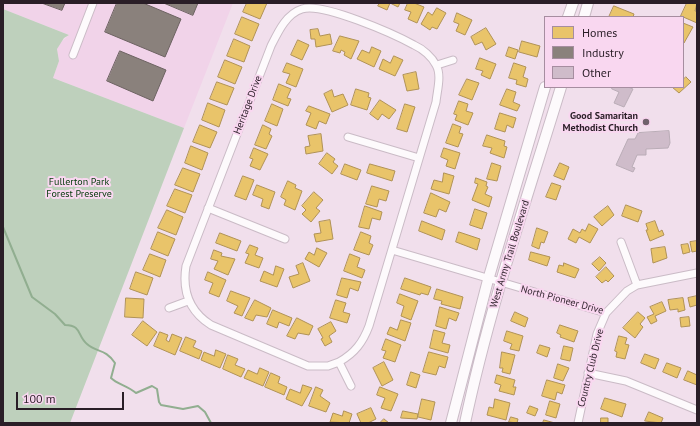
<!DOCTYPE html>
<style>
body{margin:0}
#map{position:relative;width:700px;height:426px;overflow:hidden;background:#f1dfec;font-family:"PT Sans",sans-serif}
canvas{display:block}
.frame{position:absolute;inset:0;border:4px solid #2a1e27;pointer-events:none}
.legend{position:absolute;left:544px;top:16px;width:140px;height:72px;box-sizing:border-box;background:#f9d7f0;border:1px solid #a68da0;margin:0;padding:5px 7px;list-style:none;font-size:12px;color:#2a1e27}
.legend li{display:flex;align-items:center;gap:8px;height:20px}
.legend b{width:20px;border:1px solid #a68da0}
.scale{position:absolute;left:16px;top:392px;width:108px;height:18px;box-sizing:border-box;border:2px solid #2a1e27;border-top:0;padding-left:5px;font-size:12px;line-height:14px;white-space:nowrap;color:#2a1e27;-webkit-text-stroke:3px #f9d7f0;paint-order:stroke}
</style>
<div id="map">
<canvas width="700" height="426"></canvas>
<div class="frame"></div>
<ul class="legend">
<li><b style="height:11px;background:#e9c46a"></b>Homes</li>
<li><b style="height:11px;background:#8a817c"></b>Industry</li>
<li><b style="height:11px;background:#cfbcca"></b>Other</li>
</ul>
<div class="scale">100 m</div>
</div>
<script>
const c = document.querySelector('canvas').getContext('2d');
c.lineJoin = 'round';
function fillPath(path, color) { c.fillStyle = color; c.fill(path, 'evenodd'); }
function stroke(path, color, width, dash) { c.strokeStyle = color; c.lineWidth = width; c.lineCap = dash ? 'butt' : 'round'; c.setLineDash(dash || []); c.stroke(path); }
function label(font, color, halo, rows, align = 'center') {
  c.font = font + ' "PT Sans",sans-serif'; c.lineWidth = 4; c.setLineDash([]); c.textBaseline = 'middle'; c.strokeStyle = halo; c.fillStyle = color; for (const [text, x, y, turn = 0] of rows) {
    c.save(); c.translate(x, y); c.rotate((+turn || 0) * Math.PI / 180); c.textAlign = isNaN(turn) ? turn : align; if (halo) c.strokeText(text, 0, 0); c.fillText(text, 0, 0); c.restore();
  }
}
fillPath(new Path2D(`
 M3,3H233L184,128L53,78L59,61L57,49L59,44L69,35L3,9Z`), '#f1d3e9');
fillPath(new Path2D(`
 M3,9L69,35L64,38L57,49L59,61L53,78L184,128L70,423H3Z`), '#bed0bc');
const homes = new Path2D(`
 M247,3H267L260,19L243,12Z
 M380,3H400L398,7L390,3L387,10L378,6Z
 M408,3H414L424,7L417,23L408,19L411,12L405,10Z
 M687,3H697L695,11H697V23L681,16Z
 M614,6L634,14L633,17H609Z
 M437,8L446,13L437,29L432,27L430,30L421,24L428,12L432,15Z
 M457,13L472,20L465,35L456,31L459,24L454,22Z
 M242,17L259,24L252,41L235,34Z
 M683,23L693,27L684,43H683Z
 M486,28L496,44L486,50L482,42L475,45L471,37Z
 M318,29L320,36L330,34L332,44L316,47L315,39H311L310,30Z
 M340,36L359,41L351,59L344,55L345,52L341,50L340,53L333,51Z
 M234,39L250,46L244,62L227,56Z
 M298,40L309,45L302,60L291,55Z
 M522,41L540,46L537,57L519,52Z
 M372,47L381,51L374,67L357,59L362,50L369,53Z
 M509,47L518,50L515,59L506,56Z
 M394,56L403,60L395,76L379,69L383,59L390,63Z
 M480,58L496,64L490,79L481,75L483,71L476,69Z
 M225,60L242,67L235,84L218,77Z
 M287,63L303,69L296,87L286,83L290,74L283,72Z
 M514,63L526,67L523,77L528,79L526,87L516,84L517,80L509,78Z
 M416,72L419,89L407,91L403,75Z
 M686,77L691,82L679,93L672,87H683V80Z
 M467,79L479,83L472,100L459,95Z
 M217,82L234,88L227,105L210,99Z
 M279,84L291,89L287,98L291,99L288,106L273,100Z
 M356,89L369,93L368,97L371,98L367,110L351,105Z
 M507,89L516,92L513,102L520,105L517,111L500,105Z
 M332,90L334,97L343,94L348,105L332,112L324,94Z
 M380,100L396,110L389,119L382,114L378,120L370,114Z
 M459,101L468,104L466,111L473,113L468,125L455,120L457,115L454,114Z
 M208,103L225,110L219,127L202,120Z
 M272,104L283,109L277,126L265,121Z
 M405,104L415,107L407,132L397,129Z
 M309,106L330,114L326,124L319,121L316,129L306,125L311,113L306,111Z
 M500,113L516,118L513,128L507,125L505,132L495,129Z
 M453,124L461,127L459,133L463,134L458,147L446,143Z
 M200,125L217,132L210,148L193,142Z
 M263,125L271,129L269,134L272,136L266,149L255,145Z
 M321,134L323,151L306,154L305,147L310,146L308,136Z
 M487,135L505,141L504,146L507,147L504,158L490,153L492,148L483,146Z
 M191,146L208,153L202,170L185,163Z
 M254,148L268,154L260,170L250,166L253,159L250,158Z
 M444,148L460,153L455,169L446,166L448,160L441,157Z
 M327,153L335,159L333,162L338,166L332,174L319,164Z
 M492,163L501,166L497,181L487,179Z
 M560,163L569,167L564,180L554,176Z
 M345,164L361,170L357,180L341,174Z
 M370,164L395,171L392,181L367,173Z
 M183,168L200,174L193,192L175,185Z
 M444,173L454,176L449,194L431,189L434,180L442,182Z
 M243,176L254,180L246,200L235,196Z
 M476,178L487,182L486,186L488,187L485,194L492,197L489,207L472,200L478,184L475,183Z
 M288,181L296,185L295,188L302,191L295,210L284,205L286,200L281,197Z
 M552,183L561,186L556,200L546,197Z
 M257,185L275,192L269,209L261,206L263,199L253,195Z
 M372,186L389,191L386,201L379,199L377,207L366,204Z
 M175,189L192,195L185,213L167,206Z
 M314,192L323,200L316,208L320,211L311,222L302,214L306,210L302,206Z
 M431,193L450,202L446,212L439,209L436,217L424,213Z
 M626,205L642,211L638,222L622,216Z
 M365,206L382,212L380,220L372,218L369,229L359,227Z
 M608,206L614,215L602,226L594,217Z
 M475,209L487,213L482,229L470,225Z
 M167,210L183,217L176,235L158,228Z
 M330,220L333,239L316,242L314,234L321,233L319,222Z
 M422,221L445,230L442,240L419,231Z
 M655,221L659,232L662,230L664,235L650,241L646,230H648L646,224Z
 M589,224L598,229L590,243L579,237L576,243L568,239L573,229L580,233L582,229L585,231Z
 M537,228L548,232L544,243L541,242L539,249L532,246Z
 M158,232L175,239L168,256L151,249Z
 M361,232L371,236L369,243L373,245L369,255L354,250Z
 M459,232L480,239L477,250L456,242Z
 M220,233L241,241L237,251L216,243Z
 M697,241V251L692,252L690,242Z
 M688,244L690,252L683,254L681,245Z
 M250,245L258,248L255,255L263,258L259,268L245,263L249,254L246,253Z
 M665,247L667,258L653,263L651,249Z
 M317,248L327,253L319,267L305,259L309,252L314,255Z
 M214,250L222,253L221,256L235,259L228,275L214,269L218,261L211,259Z
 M531,252L550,257L547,266L529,260Z
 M150,254L166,260L160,277L143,270Z
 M350,254L360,258L357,267L365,270L362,278L344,271Z
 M600,257L606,263L599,271L592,264Z
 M303,263L310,281L293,288L289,277L299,274L296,266Z
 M564,263L579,269L575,278L557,272L559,265L563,266Z
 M276,266L284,269L277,287L260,281L264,271L273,275Z
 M606,267L614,276L608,282L606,280L602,283L596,277Z
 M136,272L153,278L147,295L130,289Z
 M208,272L226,280L219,297L209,293L213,283L205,280Z
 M342,278L361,282L358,291L350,288L347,298L337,295Z
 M405,278L431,287L428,295L421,293L420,295L401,289Z
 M437,289L463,297L460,309L441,304L442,301L434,299Z
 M231,291L250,298L242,316L234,313L238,306L227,301Z
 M400,294L418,301L411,320L401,316L404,306L397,303Z
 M697,296V305L690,307L688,298Z
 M126,298L144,299L143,318L125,317Z
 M683,298L685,310L678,312V309L670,310L668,300Z
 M255,300L271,308L267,317L256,315L253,321L245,318Z
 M336,300L346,303L343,312L350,314L347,323L330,318Z
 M662,302L666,311L655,316L657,321L651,324L647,317L654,314L650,307Z
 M440,307L459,313L456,321L449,318L446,329L436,326Z
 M273,310L292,318L289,326L279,322L277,328L267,324Z
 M515,312L528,318L525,327L511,321Z
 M638,312L645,318L640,324L643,327L635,338L623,328Z
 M689,317L690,326L681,327L680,318Z
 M297,318L313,326L309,335L298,333L295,339L287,336Z
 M401,320L411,323L405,341L387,334L390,327L397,330Z
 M143,321L157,332L147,346L132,335Z
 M331,322L336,331L329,336L332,342L325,346L321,339L323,338L318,329Z
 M560,325L578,331L574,342L560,337L561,335L557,333Z
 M434,330L445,333L442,343L450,345L448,353L430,348Z
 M507,331L523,336L519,351L510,349L512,344L504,341Z
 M160,332L168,335L166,340L169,342L172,334L182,338L175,355L154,346Z
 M619,336L627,338L625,344L629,345L625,359L616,357L617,352L615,351Z
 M186,337L196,341L193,347L202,351L199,359L180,351Z
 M386,339L401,345L395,362L383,358L386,351L382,350Z
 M540,345L550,348L547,357L537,353Z
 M564,346L573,348L570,361L561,359Z
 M216,350L226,354L220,368L201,360L204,352L214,356Z
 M429,352L448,357L445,368L439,366L436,375L423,372Z
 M502,352L515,355L510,374L502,372L503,368H500Z
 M645,354L659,359L655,369L641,363Z
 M228,355L238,359L235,365L245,369L241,377L223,369Z
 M384,362L393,380L382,386L373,368Z
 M667,363L681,368L677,378L663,372Z
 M558,364L569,368L563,381L554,378Z
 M260,368L269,372L263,386L244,378L248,370L257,374Z
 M688,371L697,375V385L684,380Z
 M411,372L420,375L416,388L407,385Z
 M271,373L280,377L278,383L287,387L284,395L265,387Z
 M497,375L515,380L513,387H516L514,395L499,391L501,385L495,383Z
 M547,380L565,385L562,394L557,392L555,400L542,396Z
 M303,385L312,388L302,406L286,399L290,389L300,393Z
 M316,387L323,390L320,396L330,403L326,412L309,406Z
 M380,387L398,394L391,411L381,408L385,398L377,395Z
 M605,398L626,404L622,417L601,409Z
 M422,399L435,402L431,420L418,417Z
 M495,399L510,403L506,420L487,415L489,407L493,408Z
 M550,401L560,404L556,418L546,415Z
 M530,406L538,409L535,416L527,413Z
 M371,408L376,419L368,423H361L357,414Z
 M344,411L352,414L349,423L330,422L333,413L342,416Z
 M403,411L418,414L417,419L401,418Z
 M649,412L663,418L661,423L645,421Z
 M511,417L518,419L517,423L509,422Z
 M601,418H608V423H601Z
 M384,419L389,423H380Z
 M544,420L555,423H543Z`);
fillPath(homes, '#e9c46a');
stroke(homes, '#b09256', 1);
const industry = new Path2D(`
 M42,3H65L62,10Z
 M117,3H143L181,19L165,57L105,32Z
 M164,3H198L193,15Z
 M120,51L166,70L153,101L107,81Z`);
fillPath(industry, '#8a817c');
stroke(industry, '#6d6362', 1);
stroke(new Path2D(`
 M3,227L32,297L55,314L65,325C82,325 77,336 87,344C97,353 105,348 115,363L111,378C117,384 128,386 136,393L152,386L157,389L159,402L161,405L183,409L198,406L205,412L211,423`), '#91ae90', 2);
const building = new Path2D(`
 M612,87H628L633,89L624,107L614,103L619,92L612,89Z
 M669,131L670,143L668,148L646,149V155H637L632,167L635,168L633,172L616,165L628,139H635L638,133Z`);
fillPath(building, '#cfbcca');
stroke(building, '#b9acb6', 1);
const street = new Path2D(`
 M73,55L93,3
 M437,65L453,60
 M348,137L419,158
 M208,208L285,239
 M621,242L637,285
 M392,250L606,313L627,291L637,285L697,273
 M169,308L188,301
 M339,362C355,353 363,342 369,326L436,102C437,91 442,75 436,65C432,57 423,49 414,45C394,34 322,2 302,9C286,14 278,32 271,46L186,266C182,291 189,311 211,325L308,366H328L339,362L351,386
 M588,373L626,381L697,410
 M578,423L597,334L606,313`);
const secondary = new Path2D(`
 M568,17L573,3
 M584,17L588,3
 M451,423L488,280L545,87
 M465,423C489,309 527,198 561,87`);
stroke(street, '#cabbc6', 9);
stroke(secondary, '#cabbc6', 12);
stroke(street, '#fdfafc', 7);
stroke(secondary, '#fdfafc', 10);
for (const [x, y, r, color] of [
 [646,122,4,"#70626c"]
]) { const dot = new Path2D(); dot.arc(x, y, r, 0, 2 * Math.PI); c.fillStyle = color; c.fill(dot); stroke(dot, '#f9d7f0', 1.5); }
label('10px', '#2a1e27', '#f9d7f0', [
 ["Heritage Drive",248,105,-69],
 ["West Army Trail Boulevard",510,254,-73],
 ["North Pioneer Drive",562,300,15],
 ["Country Club Drive",591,368,-76]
]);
label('bold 10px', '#2a1e27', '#f9d7f0', [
 ["Good Samaritan",638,116],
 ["Methodist Church",638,128]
], 'right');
label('10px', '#003908', '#f9d7f0', [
 ["Fullerton Park",79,182],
 ["Forest Preserve",79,194]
]);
</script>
